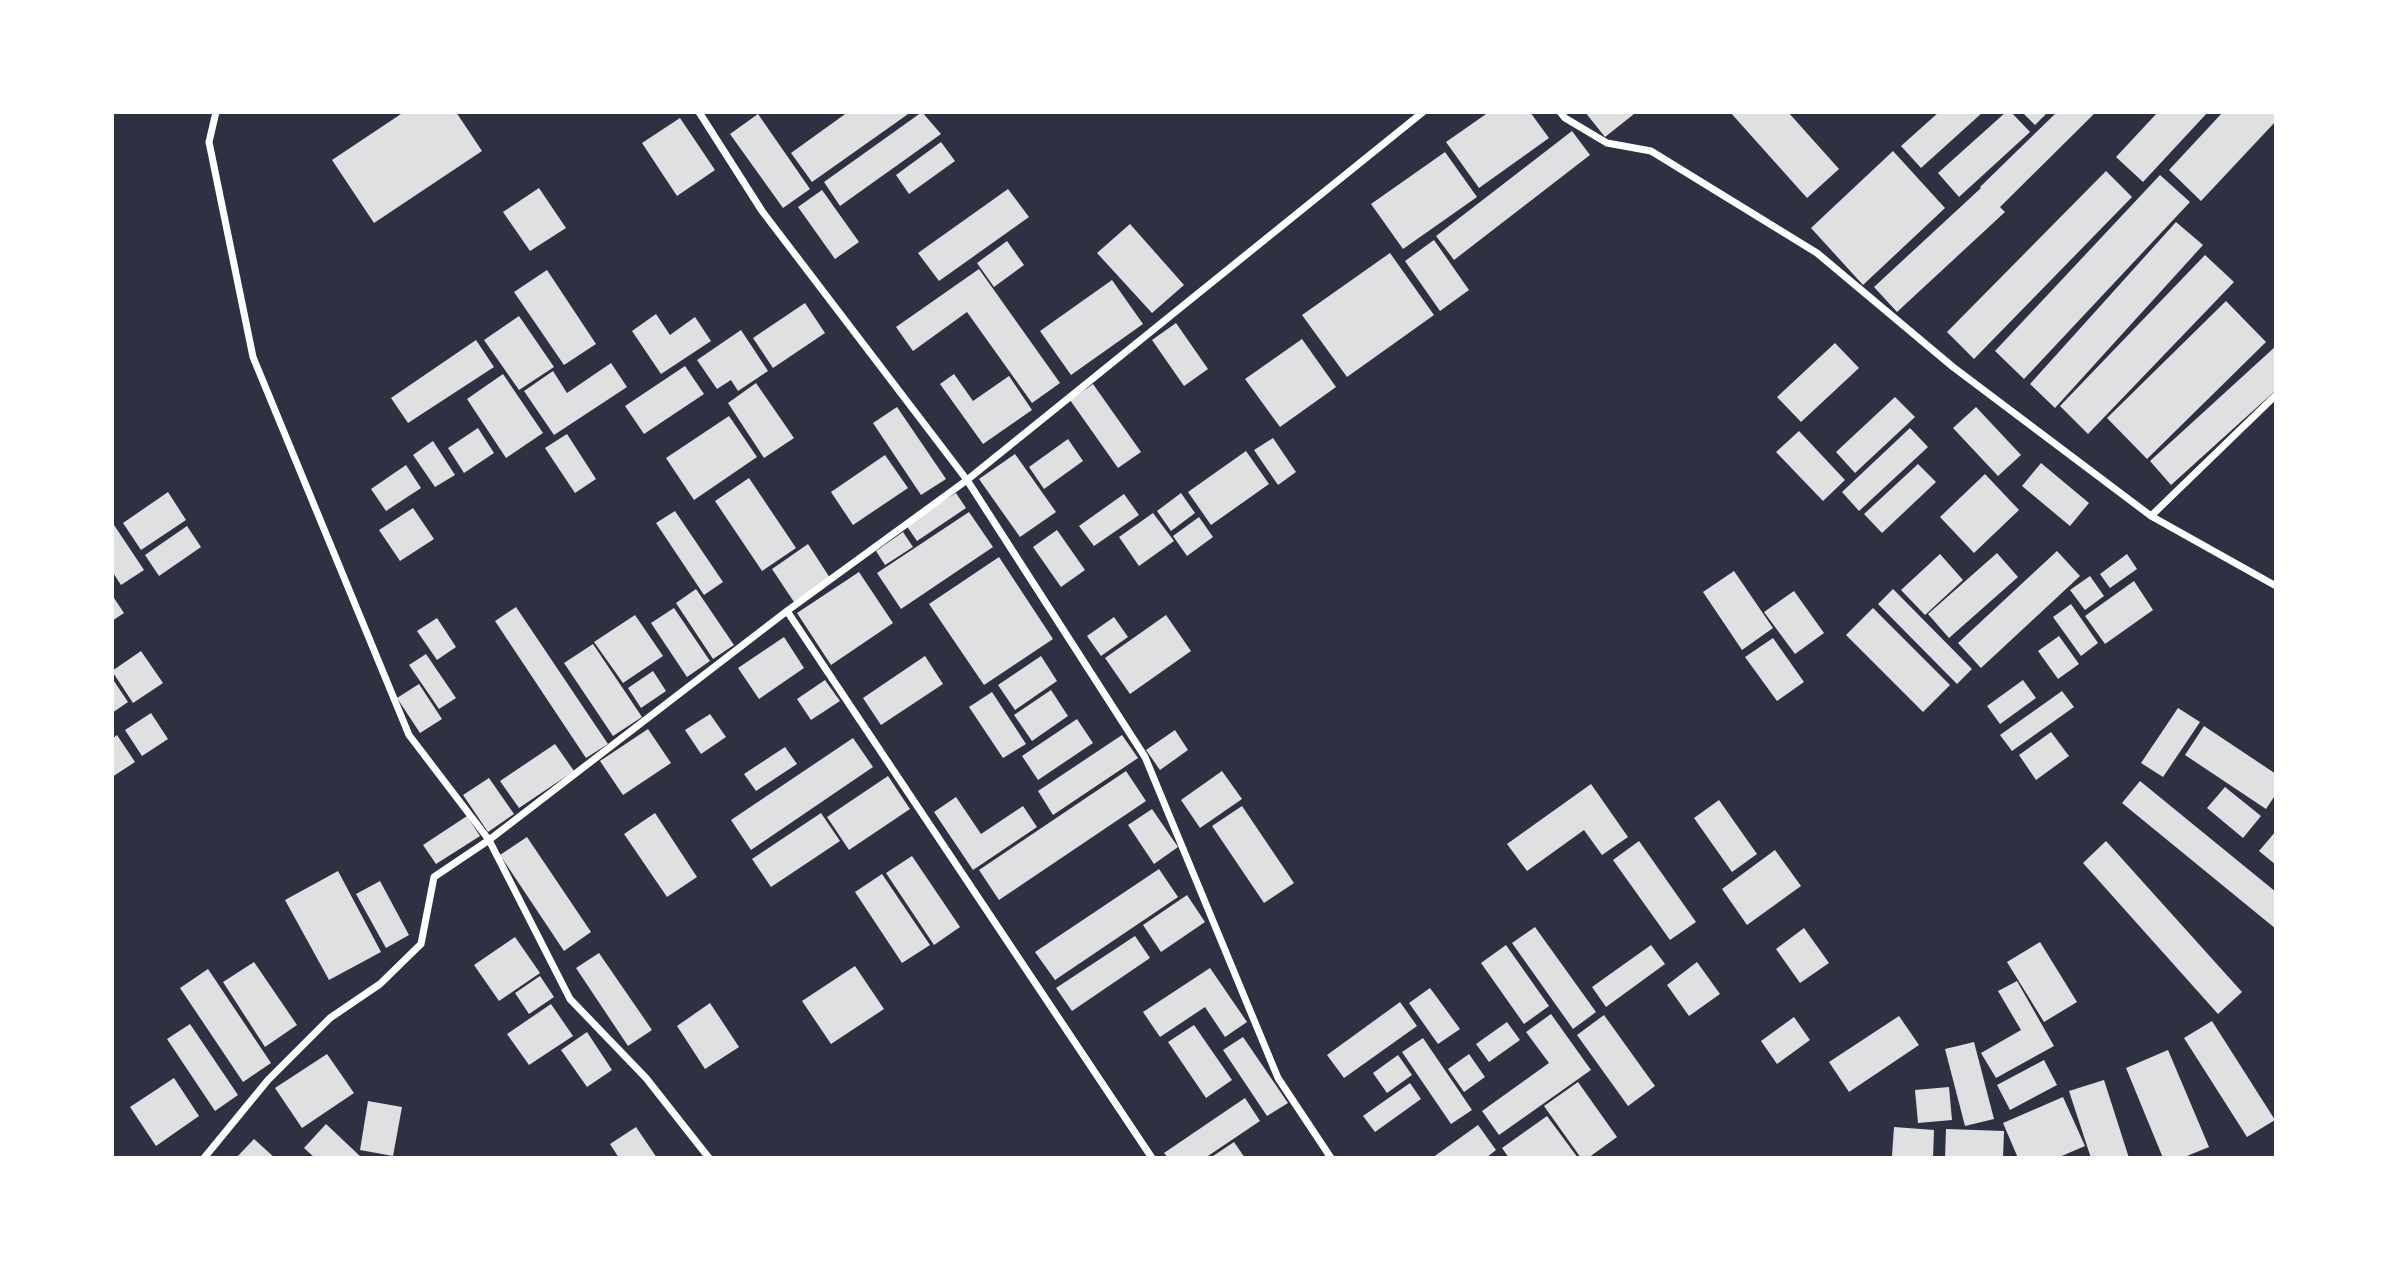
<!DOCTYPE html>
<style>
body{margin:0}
#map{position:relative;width:2388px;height:1270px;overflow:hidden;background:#2d3142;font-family:Roboto,sans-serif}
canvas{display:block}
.frame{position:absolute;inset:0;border:114px solid #fff;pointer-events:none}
</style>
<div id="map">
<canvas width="2388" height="1270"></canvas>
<div class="frame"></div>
</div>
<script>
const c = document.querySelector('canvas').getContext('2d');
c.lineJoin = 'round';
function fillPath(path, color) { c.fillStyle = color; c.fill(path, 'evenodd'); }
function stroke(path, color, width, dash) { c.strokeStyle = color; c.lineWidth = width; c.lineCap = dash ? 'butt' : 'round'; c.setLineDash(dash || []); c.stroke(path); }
fillPath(new Path2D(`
 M404,112H456L482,151L374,223L332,160Z
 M848,112H911L812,182L791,153Z
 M922,112L941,134L840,206L824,182Z
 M1489,112H1530L1549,138L1479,188L1446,142Z
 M1585,112H1632L1634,114L1605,137Z
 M1730,112H1788L1839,169L1807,198Z
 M1939,112H1983L1921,168L1901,146Z
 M2006,112H2011L2030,132L1959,197L1938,173Z
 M2022,112H2048L2035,125Z
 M2057,112H2096L2000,207L2005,212L1897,312L1874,287L1981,188L1980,187Z
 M2158,112H2208L2143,182L2116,157Z
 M2223,112H2276V121L2201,201L2169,170Z
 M758,114L810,189L783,208L730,134Z
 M680,118L715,170L677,196L642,143Z
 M1572,131L1590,155L1454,260L1436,236Z
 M941,142L955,161L909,194L896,175Z
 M1893,151L1945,208L1863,285L1811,228Z
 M1445,152L1477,197L1403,249L1371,204Z
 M2106,171L2132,197L1974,359L1947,332Z
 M2160,175L2190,202L2024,379L1995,351Z
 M539,188L566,228L530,251L503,212Z
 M1008,189L1029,217L939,281L918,253Z
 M822,190L859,242L835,259L798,207Z
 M2176,222L2203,245L2055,408L2030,384Z
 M1130,224L1184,285L1152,313L1097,253Z
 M1434,240L1469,290L1440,311L1405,261Z
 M1007,241L1024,265L994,287L977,263Z
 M1390,253L1434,315L1347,377L1302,315Z
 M2205,255L2234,282L2088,434L2060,406Z
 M979,269L1060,383L1032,403L967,312L913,351L896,327Z
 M547,270L596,344L564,365L514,292Z
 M1112,280L1143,324L1071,375L1040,331Z
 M2226,301L2266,342L2147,459L2107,418Z
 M805,303L825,333L773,368L753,338Z
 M656,314L670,335L695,317L711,341L661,374L632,331Z
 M519,316L554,367L519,390L484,340Z
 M1176,323L1208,369L1184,386L1152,340Z
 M741,330L768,371L738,391L731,380L717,389L697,360Z
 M1302,339L1336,387L1280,427L1245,379Z
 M476,340L494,367L408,423L391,398Z
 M1835,343L1859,368L1801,422L1777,397Z
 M2276,346V390L2171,485L2150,461Z
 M611,363L627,387L554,435L524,391L553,371L567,393Z
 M685,366L704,394L644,434L625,406Z
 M503,374L543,433L506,458L467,399Z
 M954,374L973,401L1009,376L1032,410L983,444L940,384Z
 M756,383L794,438L764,458L728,403Z
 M1093,384L1141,452L1118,468L1070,400Z
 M1895,397L1915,417L1855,473L1836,452Z
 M897,407L946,479L921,495L873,423Z
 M1976,407L2021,455L1998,476L1953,428Z
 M729,416L757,457L694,500L666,458Z
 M478,428L494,453L464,473L448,448Z
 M1910,428L1928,447L1859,511L1842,492Z
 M1799,431L1845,480L1823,501L1776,452Z
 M567,434L596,479L575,493L545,448Z
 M1273,438L1296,472L1278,485L1254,450Z
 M1068,439L1083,461L1044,489L1029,467Z
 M433,441L455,475L435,487L413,455Z
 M1246,451L1269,484L1211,525L1188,492Z
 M1015,454L1056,512L1020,537L979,479Z
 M885,455L908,488L853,525L831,492Z
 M2041,463L2089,503L2070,526L2022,486Z
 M1918,464L1936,482L1882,533L1864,514Z
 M406,465L421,488L386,511L371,489Z
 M1985,474L2019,510L1974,553L1940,517Z
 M749,478L796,548L762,571L715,501Z
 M168,492L186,520L141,550L123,523Z
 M956,493L966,508L917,541L906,525Z
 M1181,493L1195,513L1171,531L1157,511Z
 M1124,494L1139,515L1094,546L1079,526Z
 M413,508L434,539L400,561L379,530Z
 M675,511L723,582L704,595L656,523Z
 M969,512L993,547L901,609L877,573Z
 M1153,513L1174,541L1139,566L1119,537Z
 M1199,517L1213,537L1187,556L1173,536Z
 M112,522L144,570L121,585L112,571Z
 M187,526L201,547L159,576L145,555Z
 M1057,530L1085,570L1061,587L1033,547Z
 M903,532L913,547L885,565L876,551Z
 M808,544L830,578L794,602L772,569Z
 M2057,551L2080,576L1981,668L1958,643Z
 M1997,553L2018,577L1949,638L1928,614Z
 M1940,554L1963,580L1925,615L1901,590Z
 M2127,554L2137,569L2110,588L2100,574Z
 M999,557L1053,639L984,685L929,604Z
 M1734,571L1773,628L1742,650L1703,592Z
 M859,572L893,623L831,665L797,613Z
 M2090,576L2104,596L2085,610L2070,590Z
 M2134,581L2153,610L2105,644L2085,616Z
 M696,589L734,645L713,659L676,603Z
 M1893,589L1972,669L1957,684L1878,604Z
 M1794,591L1824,633L1795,654L1764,612Z
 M112,595L124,613L112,621Z
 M2071,604L2098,643L2081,656L2053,617Z
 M516,607L608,744L586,758L495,621Z
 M674,608L710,661L687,677L651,623Z
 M1873,608L1950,685L1923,712L1846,635Z
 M635,615L663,656L623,683L594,642Z
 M1166,615L1191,651L1130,694L1105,658Z
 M1114,617L1128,637L1101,656L1087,636Z
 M437,618L456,647L437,660L417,631Z
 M2059,636L2079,664L2058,679L2038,651Z
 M784,637L804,668L759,699L738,668Z
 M1773,638L1804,682L1777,701L1745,657Z
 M593,644L642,717L613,736L564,663Z
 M141,651L163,683L133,703L112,671Z
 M426,654L456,698L439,709L409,665Z
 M925,656L943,684L881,725L863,698Z
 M1041,656L1057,681L1015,710L998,685Z
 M653,671L666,691L641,708L628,688Z
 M112,678L128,702L112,713Z
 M825,680L840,701L811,720L797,699Z
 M2023,680L2036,698L2000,724L1987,706Z
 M419,684L442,719L420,733L397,698Z
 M1051,690L1068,716L1032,741L1014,715Z
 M2062,691L2074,707L2012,751L2000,735Z
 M992,692L1026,744L1003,758L969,707Z
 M2178,708L2200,722L2163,777L2141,763Z
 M151,713L168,739L142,756L125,730Z
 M710,714L726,737L701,754L685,730Z
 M1077,719L1093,743L1038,780L1022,756Z
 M2204,726L2276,774V794L2266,809L2185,755Z
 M648,729L671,763L623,795L600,761Z
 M1175,730L1188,750L1160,770L1146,750Z
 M2051,732L2069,756L2036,780L2019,755Z
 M117,735L135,762L112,777V739Z
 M1122,735L1138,758L1053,815L1038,791Z
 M853,738L873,767L751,850L731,820Z
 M555,744L574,771L519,808L500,781Z
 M785,747L797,764L756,791L744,774Z
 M1126,771L1146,801L999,900L979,870Z
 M1222,771L1242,799L1200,828L1181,800Z
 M888,776L910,809L849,850L827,817Z
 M489,778L514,814L488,832L463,795Z
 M2140,781L2276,892V929L2122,803Z
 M1591,784L1628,837L1602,855L1584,830L1527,871L1507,844Z
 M2225,787L2261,816L2243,838L2207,808Z
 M956,797L981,834L1023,806L1037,827L973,870L934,812Z
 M1719,800L1757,854L1732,872L1694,818Z
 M1242,806L1294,883L1264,903L1212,826Z
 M1152,809L1178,847L1154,864L1128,825Z
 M655,813L697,877L667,897L624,834Z
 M821,813L840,841L771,887L752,859Z
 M467,816L480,836L436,864L423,845Z
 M2276,831V865L2259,851Z
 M527,837L591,932L564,951L500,855Z
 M1639,841L1696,922L1670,940L1613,860Z
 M2106,841L2242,992L2218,1014L2083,863Z
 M1775,850L1801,886L1747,925L1722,889Z
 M912,856L960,927L934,945L886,873Z
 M1159,869L1178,897L1055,980L1035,952Z
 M338,871L381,952L329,980L285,900Z
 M882,874L930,945L902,963L855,892Z
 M380,881L409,935L386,948L356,894Z
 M1187,895L1205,922L1161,952L1143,925Z
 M1535,927L1596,1012L1573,1029L1512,943Z
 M1804,928L1829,963L1800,983L1776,949Z
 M1135,936L1150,958L1072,1011L1056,988Z
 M515,937L540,973L499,1001L474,965Z
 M2040,942L2077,1002L2044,1022L2007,962Z
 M1506,945L1549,1006L1524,1024L1481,963Z
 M1651,945L1665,964L1606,1007L1592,987Z
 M599,953L652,1030L628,1046L576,968Z
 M254,962L297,1025L265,1047L223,982Z
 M1697,962L1720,994L1689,1016L1667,985Z
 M855,966L884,1009L831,1044L802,1001Z
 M1210,968L1247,1022L1225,1037L1205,1007L1160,1037L1143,1012Z
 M208,969L271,1063L243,1082L180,988Z
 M540,976L554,997L529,1014L515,993Z
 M2017,981L2054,1046L1996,1078L1981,1053L2021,1030L1998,991Z
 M1430,988L1460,1029L1438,1044L1409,1003Z
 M1400,1002L1417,1026L1344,1078L1327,1055Z
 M710,1003L739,1047L705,1069L677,1026Z
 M551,1004L573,1036L529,1065L507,1034Z
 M1551,1014L1591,1070L1499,1135L1482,1111L1549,1063L1526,1032Z
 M1604,1015L1655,1086L1628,1106L1577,1035Z
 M1899,1016L1919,1045L1849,1092L1829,1062Z
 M1794,1017L1810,1040L1777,1064L1761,1041Z
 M2212,1021L2275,1120L2247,1137L2184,1038Z
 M1507,1022L1520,1040L1489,1062L1476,1044Z
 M190,1024L238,1095L215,1111L167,1039Z
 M1194,1025L1232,1080L1206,1098L1168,1042Z
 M587,1032L612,1070L587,1087L561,1050Z
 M1243,1037L1288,1103L1267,1116L1223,1050Z
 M1423,1038L1472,1110L1451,1124L1402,1052Z
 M1974,1042L1994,1119L1965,1126L1945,1049Z
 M2168,1050L2209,1147L2182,1158H2163L2126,1068Z
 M327,1054L354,1093L302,1128L275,1088Z
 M1469,1054L1485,1077L1464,1092L1448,1069Z
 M1398,1055L1412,1075L1387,1093L1373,1073Z
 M2044,1060L2057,1085L2010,1110L1997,1085Z
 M174,1078L199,1116L156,1146L130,1107Z
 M2104,1080L2129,1158H2091L2069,1091Z
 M1578,1082L1617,1137L1588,1158H1581L1544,1106Z
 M1410,1083L1421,1099L1375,1132L1363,1116Z
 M1949,1087L1952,1120L1918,1123L1915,1090Z
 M2063,1097L2085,1146L2057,1158H2018L2003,1123Z
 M1245,1098L1260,1121L1205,1158H1168L1164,1153Z
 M368,1101L402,1107L393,1156L360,1150Z
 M1547,1116L1578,1158H1509L1502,1148Z
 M326,1124L362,1158H315L304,1148Z
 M1478,1125L1496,1150L1486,1158H1432Z
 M636,1127L657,1158H619L610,1144Z
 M1894,1127L1934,1130L1933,1158L1892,1156Z
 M1946,1129L2004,1131L2003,1158H1945Z
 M254,1139L275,1158H236Z
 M1234,1142L1245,1158H1210Z`), '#e0e0e3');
stroke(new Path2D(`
 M216,112L209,142L253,357L409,735L489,840L570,999L646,1078L709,1158
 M699,112L762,211L967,480L1145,757L1278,1078L1331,1158
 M1560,112L1565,118L1607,143L1651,151L1817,253L1953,367L2151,516L2276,586
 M2151,516L2276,395
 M787,611L1152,1158
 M204,1158L268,1080L330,1018L380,984L421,944L434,877L489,840L787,611L967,480L1423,112`), '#fff', 7);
</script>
